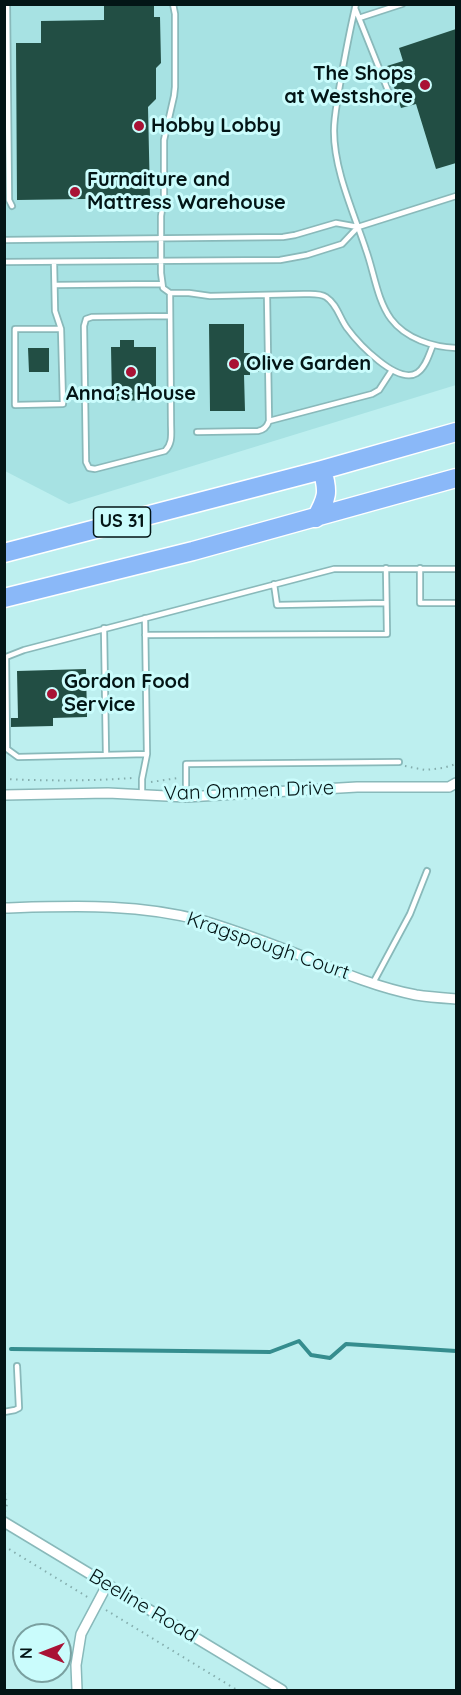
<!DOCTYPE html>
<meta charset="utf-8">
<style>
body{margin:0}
#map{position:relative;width:461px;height:1695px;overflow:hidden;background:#bdefef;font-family:Quicksand,sans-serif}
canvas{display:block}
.frame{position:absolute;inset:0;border:6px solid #031516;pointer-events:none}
.north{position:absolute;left:12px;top:1623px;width:60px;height:60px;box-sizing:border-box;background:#cafcfc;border:2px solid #7aa0a0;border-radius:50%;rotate:270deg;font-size:16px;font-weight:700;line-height:24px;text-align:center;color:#031516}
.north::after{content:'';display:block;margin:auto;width:21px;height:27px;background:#a91235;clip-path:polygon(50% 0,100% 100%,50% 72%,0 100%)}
</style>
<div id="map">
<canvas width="461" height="1695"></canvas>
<div class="frame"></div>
<div class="north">N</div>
</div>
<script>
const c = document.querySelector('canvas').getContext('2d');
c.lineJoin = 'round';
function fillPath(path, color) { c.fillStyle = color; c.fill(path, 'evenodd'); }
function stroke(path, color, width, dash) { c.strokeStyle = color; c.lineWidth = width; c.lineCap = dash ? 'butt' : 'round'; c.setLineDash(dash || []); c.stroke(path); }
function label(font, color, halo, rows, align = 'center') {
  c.font = font + ' Quicksand,sans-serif'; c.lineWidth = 6; c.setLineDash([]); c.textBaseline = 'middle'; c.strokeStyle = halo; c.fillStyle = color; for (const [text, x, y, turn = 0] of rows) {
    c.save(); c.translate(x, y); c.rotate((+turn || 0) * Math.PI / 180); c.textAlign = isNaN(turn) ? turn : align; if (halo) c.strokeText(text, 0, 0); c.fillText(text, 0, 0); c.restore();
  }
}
fillPath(new Path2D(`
 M4,5H456V385L69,504L5,471Z`), '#a7e2e3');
stroke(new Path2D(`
 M11,1349L270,1352L299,1341L311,1355L330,1358L346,1344L456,1351`), '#358d8e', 4);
fillPath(new Path2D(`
 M104,4H154V17H160L161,63L156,68V99L148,107L150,198L17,200L16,43H41V21L104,20Z
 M456,29V163L436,169L416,104L401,108L387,66L403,61L399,48Z
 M209,324H244V353H250V356H259V372H250V375H244L245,411H210Z
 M120,340H134V347H156V400L112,401L111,347H120Z
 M28,348H49V372H29Z
 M86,669L87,717L53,718V726L11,727V718H18L17,671Z`), '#224e44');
const lane = new Path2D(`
 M7,4L9,200L12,206
 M173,4L175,14V87L174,96L164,140V197L161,216V273L163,288L170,293H189L210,296L304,294C311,294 320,293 326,297C337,304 340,319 347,328C358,343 397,385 417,373C426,367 429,354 433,345
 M356,4C349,33 344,61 339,90C337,104 334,117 334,131C334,171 354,213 366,250C374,272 377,300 391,319C406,339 433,347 456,348
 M355,8L389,93L358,101
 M359,18L402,4
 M4,240L283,237L295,235L336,223L358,227L456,196
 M4,262L280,260L307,255L342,244L358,227
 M54,262L55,311L61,329L63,404L15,405V329H61
 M55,285L162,284
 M170,293L171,423C171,434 173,443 165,451L95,469L89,468L86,462L84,326L86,319L92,317L170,316
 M269,421L372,394L379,390L392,370
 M197,432L258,431C264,430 267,427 269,421L267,295
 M420,568V603H456
 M274,584L277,605L386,603
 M104,628L106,755
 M145,635L387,634L386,568
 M147,754L18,757L7,749L6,657L24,650L334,569H456
 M142,794V779L147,754L145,618
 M186,797V764L399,762
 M373,983L410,914L427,871
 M4,1412L15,1410L19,1408L17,1366`);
const street = new Path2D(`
 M4,795L108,793L186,797L357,787H449L456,783
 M4,908C73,906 138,903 204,921C240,932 277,946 312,960C345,974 380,988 416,995C429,997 443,998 456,999
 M4,1522L282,1690
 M77,1690L76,1665L81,1634L107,1585`);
const highway = new Path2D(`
 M316,518C327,498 329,492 322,470
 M4,553L322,470L456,432
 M4,598L193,551L456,478`);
stroke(lane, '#89b9ba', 8);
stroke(street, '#89b9ba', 12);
stroke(highway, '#fff', 21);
stroke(new Path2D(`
 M405,766L425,770L443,768L456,764
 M4,779C48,781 90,781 133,778
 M151,782L178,778
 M4,1487L7,1504L5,1512
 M4,1546L89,1598
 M106,1610L237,1690`), '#84adad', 2, [1.5, 4.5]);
stroke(lane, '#fff', 4.5);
stroke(street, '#fff', 9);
stroke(highway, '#8ab8f8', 18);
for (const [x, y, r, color] of [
 [425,85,6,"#a91235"],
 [139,126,6,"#a91235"],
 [75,192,6,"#a91235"],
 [234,364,6,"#a91235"],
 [131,372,6,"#a91235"],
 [52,694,6,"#a91235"]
]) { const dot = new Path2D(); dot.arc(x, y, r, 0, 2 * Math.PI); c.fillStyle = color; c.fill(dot); stroke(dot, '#cafcfc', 2); }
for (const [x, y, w] of [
 [122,522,57]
]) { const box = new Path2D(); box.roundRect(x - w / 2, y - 15, w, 30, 4.5); c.fillStyle = '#cafcfc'; c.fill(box); stroke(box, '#031516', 1.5); }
label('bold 18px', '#031516', null, [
 ["US 31",122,522]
]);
label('bold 20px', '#031516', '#cafcfc', [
 ["The Shops",413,74,"right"],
 ["at Westshore",413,97,"right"],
 ["Hobby Lobby",151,126],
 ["Furnaiture and",87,180],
 ["Mattress Warehouse",87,203],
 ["Olive Garden",246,364],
 ["Anna’s House",131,394,"center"],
 ["Gordon Food",64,682],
 ["Service",64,705]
], 'left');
label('20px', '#031516', '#cafcfc', [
 ["Van Ommen Drive",249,791,-2],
 ["Kragspough Court",268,946,19],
 ["Beeline Road",143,1606,31]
]);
</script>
